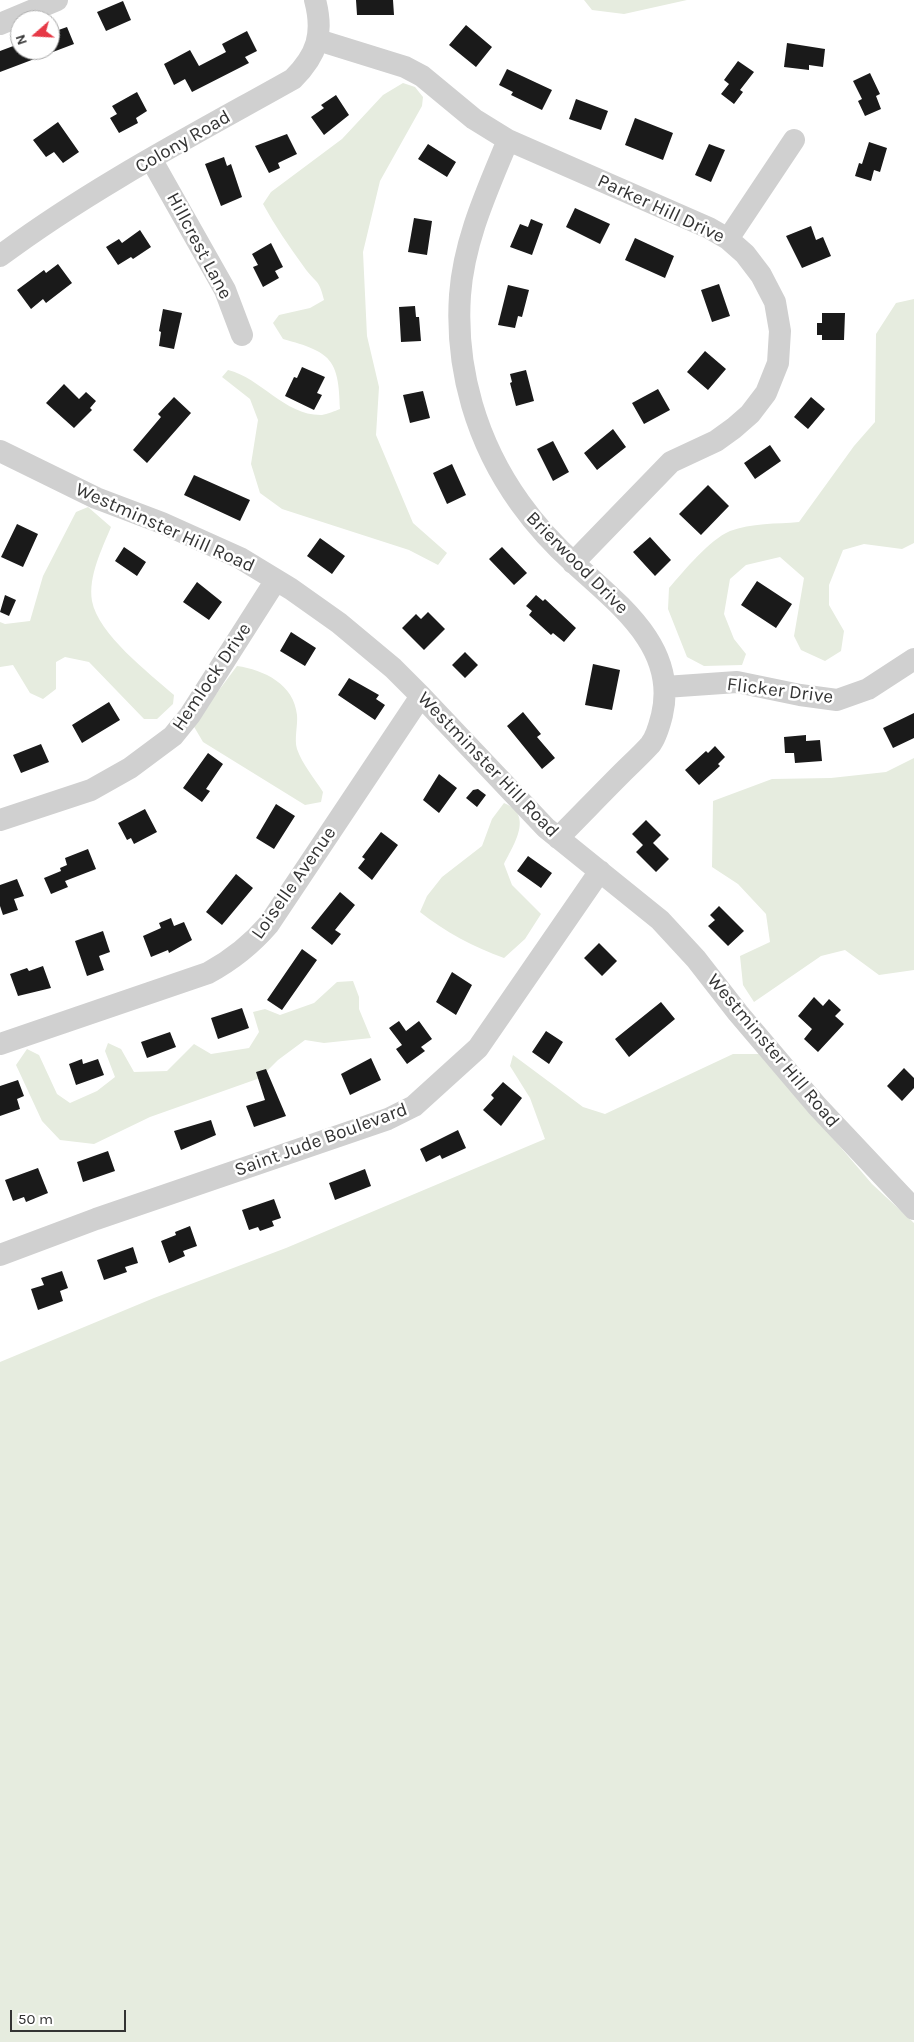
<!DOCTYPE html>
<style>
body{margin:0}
#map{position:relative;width:914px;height:2042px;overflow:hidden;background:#fff;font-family:Karla,sans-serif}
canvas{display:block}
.north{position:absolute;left:10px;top:10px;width:50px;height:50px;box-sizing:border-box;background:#fff;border:1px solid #adadad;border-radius:50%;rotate:251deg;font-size:14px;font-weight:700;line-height:20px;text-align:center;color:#333}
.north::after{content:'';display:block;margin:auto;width:18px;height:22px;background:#e63946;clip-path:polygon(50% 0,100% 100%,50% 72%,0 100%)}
.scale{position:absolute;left:10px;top:2010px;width:116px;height:22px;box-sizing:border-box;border:2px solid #333;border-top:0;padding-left:6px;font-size:15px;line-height:18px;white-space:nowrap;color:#333;-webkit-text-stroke:4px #fff;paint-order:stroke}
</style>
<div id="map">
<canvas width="914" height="2042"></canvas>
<div class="north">N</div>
<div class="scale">50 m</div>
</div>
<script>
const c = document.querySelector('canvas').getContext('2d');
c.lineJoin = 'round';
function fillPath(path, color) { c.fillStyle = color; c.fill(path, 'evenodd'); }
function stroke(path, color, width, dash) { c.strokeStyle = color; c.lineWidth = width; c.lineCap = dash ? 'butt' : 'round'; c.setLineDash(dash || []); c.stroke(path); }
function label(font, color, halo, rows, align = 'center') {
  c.font = font + ' Karla,sans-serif'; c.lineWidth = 5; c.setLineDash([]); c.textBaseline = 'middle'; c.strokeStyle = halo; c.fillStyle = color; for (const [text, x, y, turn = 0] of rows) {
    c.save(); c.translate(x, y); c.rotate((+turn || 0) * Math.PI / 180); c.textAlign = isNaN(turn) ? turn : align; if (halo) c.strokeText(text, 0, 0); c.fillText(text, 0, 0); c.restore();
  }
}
fillPath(new Path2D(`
 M584,0H687L624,14L592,10Z
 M403,83L415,87L423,97L422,106L380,181L363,252L367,336L379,387L376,435L413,523L447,553L438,565L409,550L282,509L260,493L251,464L258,420L250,399L222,377L228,370C261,378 285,416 322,415C327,414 335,411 340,409C339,359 331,352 283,339L273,323L279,315L310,308L324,300C319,278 315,283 304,267C289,246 275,226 263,204L271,192L342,139L383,95Z
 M914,299V543L902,549L864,544L843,550L829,585V605L844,631L841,651L825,661L801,650L794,636L804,578L780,557L746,565L730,579L724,614L734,639L746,654L742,665L704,666L687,657L668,609L669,588C684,571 709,540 730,531C751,523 777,524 799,522L854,446L875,422L876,334L896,303Z
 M88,507L111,527C102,549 88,576 92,601C98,634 149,673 174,695L173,704L157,719H144L89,662L65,657L56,662V689L43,699L30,693L13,665L0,667V622L5,624L30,621L43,576L76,512Z
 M237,666C264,670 294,684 297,715C298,725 294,739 297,749C302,764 315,779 323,792L321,802L305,805L203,742L193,725Z
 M914,758V970L879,975L845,950L821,956L754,1002L743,985L740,956L770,942L766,914L738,884L712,867L713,801L772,779L831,778L886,772Z
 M504,803C534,815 514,844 504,864L512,885L541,914L525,939L504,958C474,947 445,932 420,912L427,896L442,877L482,846L492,819Z
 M353,981L359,997V1009L371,1038L324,1043L305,1040L278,1060L260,1078L150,1117L94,1144L60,1140L42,1121L16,1065L27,1049L39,1055L57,1094L70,1103L97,1091L115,1077L105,1051L108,1043L121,1049L134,1072L167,1071L194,1044L211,1054L249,1048L259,1032L253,1012L265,1009L280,1015L314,1003L337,982Z
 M733,1054H761L872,1184L914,1223V2042H0V1362L154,1298L286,1248L545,1139L530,1098L510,1066L513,1055L583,1107L605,1114Z`), '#e6ecdf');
fillPath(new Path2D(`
 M356,0H393L394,15H357Z
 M123,1L131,20L106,31L97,12Z
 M466,25L492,47L476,67L449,45Z
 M67,27L74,44L0,72V51L16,45L18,50H50V33Z
 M247,31L257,51L245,57L249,63L192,92L185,79L174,85L164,64L190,50L199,66L226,52L222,44Z
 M787,43L825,49L823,67L809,65V70L784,67Z
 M738,61L754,72L740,90L743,92L734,104L721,94L729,84L724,80Z
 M507,69L552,90L542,110L511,95L513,92L499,85Z
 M870,73L880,94L876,96L881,109L865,116L858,101L862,99L853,81Z
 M137,92L147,111L136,118L138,123L119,133L110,118L117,114L112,106Z
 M336,95L349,115L324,135L311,117L324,108L321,105Z
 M576,99L608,111L601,130L569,119Z
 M635,118L673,133L663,160L625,145Z
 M58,122L79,152L63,163L54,152L46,157L33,140Z
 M287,134L297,154L278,163L280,168L269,173L255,146Z
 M869,142L887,148L880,172L874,170L871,181L855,176L859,163L862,164Z
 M428,144L456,162L447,177L418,159Z
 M709,144L725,150L711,182L695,175Z
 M224,157L227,166L231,164L242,197L221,206L205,164Z
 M575,208L610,224L600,244L566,227Z
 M414,218L432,221L427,255L408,252Z
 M531,219L543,224L532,255L510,247L520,224L528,227Z
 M811,226L816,240L823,237L831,256L802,268L786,236Z
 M140,230L151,247L133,259L131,257L118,265L106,247L119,239L122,243Z
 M635,238L674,256L665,278L625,260Z
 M271,243L283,267L275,271L279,278L263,287L253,267L258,265L252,254Z
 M58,264L72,283L46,303L43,299L31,309L17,290L44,270L46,273Z
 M719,284L730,316L712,322L701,290Z
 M508,285L529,290L522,317L518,316L515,328L498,325Z
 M415,306L416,317H419L421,341L401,342L399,307Z
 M163,309L182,313L174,349L159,346L161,332L159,331Z
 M822,313H845L844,340H822V335H817V323H822Z
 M705,351L726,369L708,390L687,372Z
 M302,367L325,377L317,393L322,395L314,410L285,396L294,377L297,378Z
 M526,370L534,401L516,406L510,383L512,382L510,374Z
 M64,384L79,399L86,392L96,401L90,408L92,410L74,428L46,403Z
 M658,389L670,410L644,424L632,403Z
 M423,391L430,418L410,423L403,395Z
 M174,397L191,413L147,463L133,450L161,417L158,414Z
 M811,397L825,409L808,429L794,417Z
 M613,429L626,447L597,470L584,453Z
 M553,441L569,472L553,481L537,449Z
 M770,445L781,461L755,479L744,463Z
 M452,464L466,495L447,504L433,473Z
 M194,475L250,500L240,521L184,495Z
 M708,485L729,506L701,535L679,514Z
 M17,524L38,534L23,567L1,557Z
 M650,537L671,560L655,576L633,552Z
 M320,538L345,556L332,574L307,556Z
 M124,547L146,562L137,576L115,561Z
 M502,547L527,573L514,585L489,559Z
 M757,581L792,604L776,628L741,605Z
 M197,582L222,602L209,620L183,602Z
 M5,595L16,600L9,616L0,612Z
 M536,595L543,601L545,599L576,628L564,642L553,633L551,635L529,615L532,611L526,606Z
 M428,612L445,629L424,650L402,628L416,614L421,619Z
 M291,632L316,648L305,666L280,651Z
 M465,652L478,665L465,678L452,665Z
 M593,664L620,670L612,710L585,705Z
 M349,678L379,695L376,699L385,705L375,720L338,695Z
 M109,702L120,720L82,743L72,725Z
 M523,712L541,734L537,737L555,758L542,769L507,726Z
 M914,713V738L893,748L883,728Z
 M806,735V741L820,740L822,761L795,763L794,753H785L784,737Z
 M41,744L49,762L21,773L13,755Z
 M715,746L725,757L718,764L720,766L699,785L685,770L706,751L708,753Z
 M208,753L223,764L206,789L210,791L202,802L183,788Z
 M439,774L457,788L439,813L423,800Z
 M478,789L486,795L477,807L466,798L473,790Z
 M276,804L295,816L274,849L256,838Z
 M145,809L157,832L134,844L131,838L127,840L118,823Z
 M646,820L661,835L653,843L669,859L656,872L636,852L643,845L632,834Z
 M381,832L398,845L372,880L358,868L365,859L362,857Z
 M88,849L96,869L65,881L68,887L51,894L44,878L61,871L60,868L67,865L65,858Z
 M528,856L552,873L541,888L517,871Z
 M236,874L253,888L222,925L206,912Z
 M17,879L24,896L14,899L18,910L3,915L0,906V885Z
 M340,892L355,905L335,930L341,934L332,945L311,928Z
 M719,906L744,931L728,946L708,926L715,920L710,915Z
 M171,918L174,926L184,922L192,940L169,953L168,950L151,957L143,936L161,928L159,923Z
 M103,931L110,952L99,956L104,970L87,976L75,941Z
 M599,943L617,961L602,976L584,958Z
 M302,949L317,960L282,1010L267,1000Z
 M43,966L51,988L18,996L10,974L27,968L29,971Z
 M452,972L472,985L456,1015L436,1002Z
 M814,997L823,1006L829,999L841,1010L835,1016L844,1024L818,1052L804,1039L812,1029L798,1016Z
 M661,1002L675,1019L629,1057L615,1039Z
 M242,1008L249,1028L218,1039L211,1018Z
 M399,1021L406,1031L419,1021L432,1039L421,1047L425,1051L407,1064L396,1049L402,1045L389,1028Z
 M546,1031L563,1042L549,1064L532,1052Z
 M170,1032L176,1047L147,1058L141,1042Z
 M371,1058L381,1080L350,1095L341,1074Z
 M82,1059L83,1064L98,1059L104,1075L76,1085L69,1064Z
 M904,1068L914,1078V1088L902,1101L887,1086Z
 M266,1069L286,1116L254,1127L246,1106L265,1100L256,1072Z
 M18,1080L24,1096L17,1099L20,1109L0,1116V1086Z
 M503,1082L522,1098L501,1126L483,1110L494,1098L491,1095Z
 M211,1120L216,1135L181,1150L174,1131Z
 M458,1130L466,1148L442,1159L440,1155L426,1162L420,1149Z
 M108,1151L115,1171L83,1182L77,1162Z
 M38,1168L48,1193L26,1202L24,1197L13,1201L5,1180Z
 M365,1169L371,1186L335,1200L329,1183Z
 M274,1199L281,1218L272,1221L274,1226L260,1231L258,1227L249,1230L242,1210Z
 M190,1226L197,1246L183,1251L185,1256L169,1263L161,1241L176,1235L175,1232Z
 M133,1247L138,1263L125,1267L127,1272L104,1280L97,1260Z
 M62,1271L68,1288L60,1291L63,1301L38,1310L31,1289L44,1285L41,1278Z`), '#1a1a1a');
stroke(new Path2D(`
 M0,24L57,0
 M318,40L405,67L422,76L474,119L508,140L709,228L728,239L745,254L761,275L775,302L780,331L778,363L766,393L750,414L734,428L716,441L671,462L573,563
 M508,140C487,191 464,240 460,295C455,370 477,443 520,503C535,524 556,547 575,564C618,604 678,647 662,715C660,723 656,738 650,745C641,755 631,764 621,774C600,795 579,817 558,838
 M151,159L225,290L242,335
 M728,239L794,140
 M0,256C91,188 195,134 293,79C317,55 324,34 315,0
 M0,451L96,498L162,523L240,558L291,589L339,623L393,668L421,696L546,828L660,920L696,959L738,1013L817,1106L914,1209
 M665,687L737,682L800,695L837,700L868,689L914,659
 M0,820L91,790L130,768L173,736L190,715L276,580
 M0,1044L208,973C232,960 251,945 269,924L421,696
 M0,1255L96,1219L388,1119L414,1106L478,1048L600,871`), '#d0d0d0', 22);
label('19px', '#333', '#fff', [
 ["Colony Road",183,142,-30],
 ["Parker Hill Drive",661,209,25],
 ["Hillcrest Lane",199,246,62],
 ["Westminster Hill Road",165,528,24],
 ["Brierwood Drive",577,563,45],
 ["Hemlock Drive",212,677,-56],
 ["Flicker Drive",780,691,7],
 ["Westminster Hill Road",488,765,46],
 ["Loiselle Avenue",294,883,-55],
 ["Westminster Hill Road",773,1051,50],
 ["Saint Jude Boulevard",321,1140,-20]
]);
</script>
